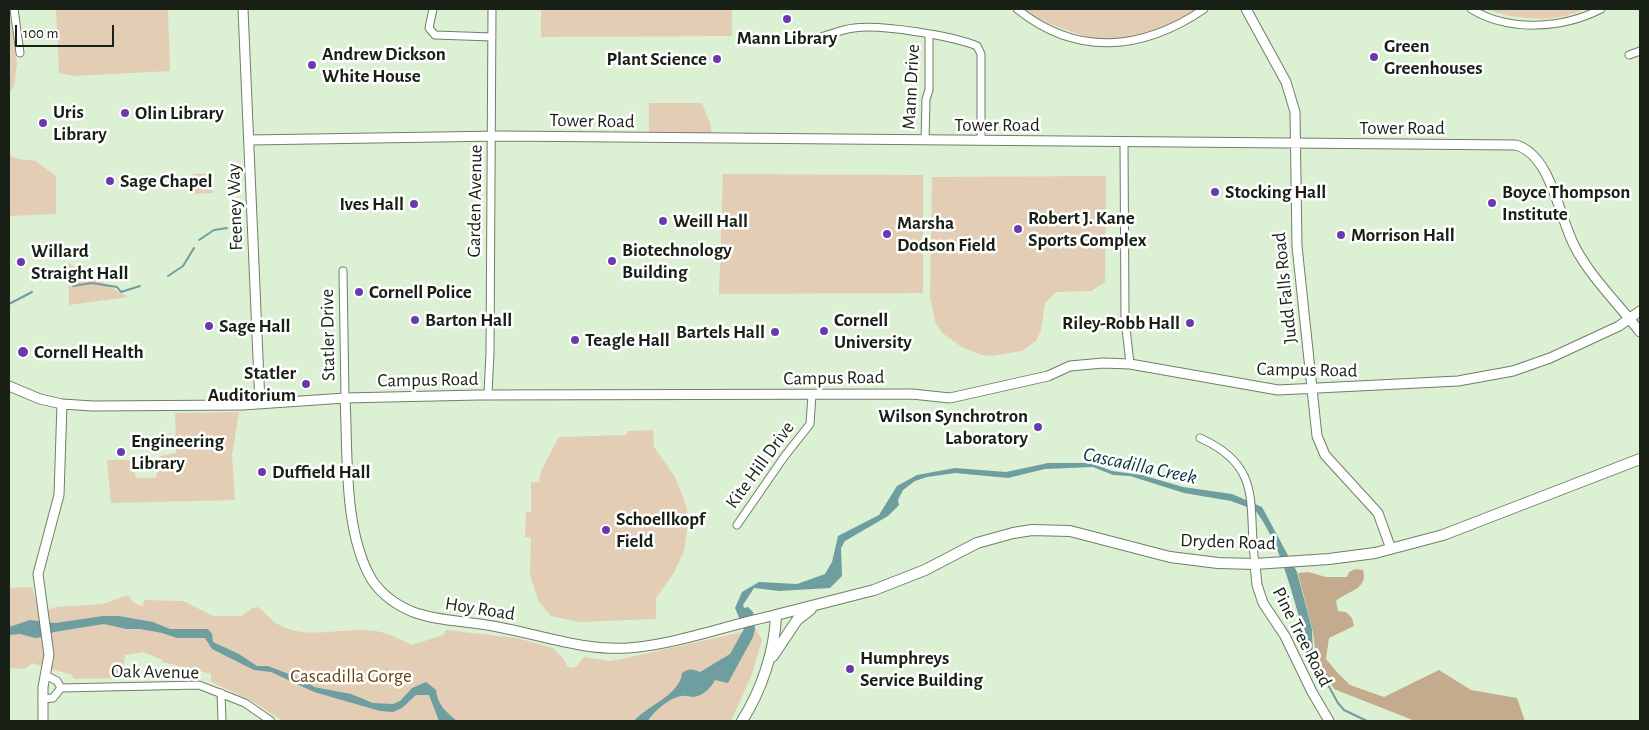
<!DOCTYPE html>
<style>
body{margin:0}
#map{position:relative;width:1649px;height:730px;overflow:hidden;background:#dcf0d3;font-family:"Alegreya Sans",sans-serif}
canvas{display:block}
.frame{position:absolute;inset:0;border:10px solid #192016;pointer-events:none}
.scale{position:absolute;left:15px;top:25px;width:99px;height:22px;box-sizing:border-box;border:2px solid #192016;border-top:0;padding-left:6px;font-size:15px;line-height:18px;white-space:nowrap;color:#192016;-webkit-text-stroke:4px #fff;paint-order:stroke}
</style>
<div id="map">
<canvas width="1649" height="730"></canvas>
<div class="frame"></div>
<div class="scale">100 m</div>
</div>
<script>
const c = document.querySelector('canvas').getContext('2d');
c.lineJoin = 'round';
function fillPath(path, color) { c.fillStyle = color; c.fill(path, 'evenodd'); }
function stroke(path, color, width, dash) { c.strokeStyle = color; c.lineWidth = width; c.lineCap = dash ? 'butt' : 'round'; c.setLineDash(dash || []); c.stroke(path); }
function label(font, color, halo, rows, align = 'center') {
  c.font = font + ' "Alegreya Sans",sans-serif'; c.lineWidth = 5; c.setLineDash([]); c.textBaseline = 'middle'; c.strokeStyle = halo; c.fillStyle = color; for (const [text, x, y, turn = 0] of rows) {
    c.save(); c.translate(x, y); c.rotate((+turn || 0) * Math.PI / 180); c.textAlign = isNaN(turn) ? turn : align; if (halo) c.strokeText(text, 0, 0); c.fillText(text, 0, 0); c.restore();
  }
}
fillPath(new Path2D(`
 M9,9L17,64L14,86L9,93Z
 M56,9H168L170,71L75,76L59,73Z
 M541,9H732V36L541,37Z
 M1023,9H1196C1169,27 1131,42 1098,39C1085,37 1073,32 1061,28C1048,23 1033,18 1023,9Z
 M1486,9H1586C1556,23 1517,21 1486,9Z
 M649,103H702L710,123L712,135L649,134Z
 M9,155L18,159L36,161L56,176V214L9,216Z
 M212,173L213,193L192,194V174Z
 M723,174L923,175V293L719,294Z
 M1106,176L1105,282L1091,291L1056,292L1045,303L1041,330L1036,341L1022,351L990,356L982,355L962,347L942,333L935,322L930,296L932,177Z
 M68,263L128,297L69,305Z
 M239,412L232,455L235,500L111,503L107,460H131L136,478H156L160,456L176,453L175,413Z
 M653,430L654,447L675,477L687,508L688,523L684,551L674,573L656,598V619L579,622L551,616L539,602L530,575L531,538L525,537L526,512H531V482H539L541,471L559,437L627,435V431Z
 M32,587L39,613L56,607L103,604L128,595L134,603L143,606L144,600L183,601L213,616H242L252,608L258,607C264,612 270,619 276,623C303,642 345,626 375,631C387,632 401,640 412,645L443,635L446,630L517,638L553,648L564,659L567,666L571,668L577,666L584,657L609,661L621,659L756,629L762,640L752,674L731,721H283L252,701L211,682V674L162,662V660L143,652L125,655L123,678L74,679L72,675L32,663L25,669L9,668V588Z`), '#e3ceb5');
fillPath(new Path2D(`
 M1355,569L1363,570C1369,590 1346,591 1336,601L1338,611L1346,612L1352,618L1354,626L1329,638L1326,659L1336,671L1350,685L1384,697L1439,670L1471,690L1517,698L1525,721H1415L1334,689L1316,657L1313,632L1298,573L1308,572L1326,577H1347L1349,572Z`), '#c5ab8d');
fillPath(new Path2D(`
 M1048,463H1091L1112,471L1142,475L1183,487L1232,494L1262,507L1297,572L1312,629L1313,656L1324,675L1317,674C1303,658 1303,633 1298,613C1288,578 1277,539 1255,510L1231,501L1184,493L1130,476L1113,475L1093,467L1045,469L1008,478L955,473L927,477L915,481L903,490L898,500L899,505L888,516L845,541L841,548L842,576L830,588L779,591L754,588L743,605L744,608L748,607L753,612L755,629L753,637L728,683L715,680C711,688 704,695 694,697C690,697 686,695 682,696C670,697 653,712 648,721H634C648,705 680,695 682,673C689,668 693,669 700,672L730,654L744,629L735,608L742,592L759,582L797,584L825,574L832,562L838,536L879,515L897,486L917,475L955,468L1006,472Z
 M103,616H119L153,622L170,629H208L212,634L213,642L239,654L257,666H268L307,681L314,687L351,694L373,703L393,704L400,701L412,688L426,682L436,690C437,704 446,712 457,721H439L429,695H416L402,708L393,712L380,711L314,692L271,672L254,670L212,649L205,638H177L162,633L140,629H126L104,624L54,632L43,637L35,638L20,634L9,635V627L30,620L55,623Z`), '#6f9ea1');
stroke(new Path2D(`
 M199,240L214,230L227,228
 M168,276L183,266L194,248
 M73,286L92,283L117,287L121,292L140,286
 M9,304L32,292
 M1322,674L1338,703L1344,710L1367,721`), '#6f9ea1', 2);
const minor = new Path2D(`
 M14,9L20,53
 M433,9L429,28L435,35L492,37
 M1017,9C1077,57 1142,51 1204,9
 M1471,9C1509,32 1562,29 1601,9
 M821,37C832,34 843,29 854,28C881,24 953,36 977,46L981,54V141
 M1629,55L1640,51
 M925,140L926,99L929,90V35
 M1124,142L1125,319L1130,364
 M343,271L345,398
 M488,394L490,353L492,9
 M1200,438C1265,467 1247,506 1255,564
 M737,525L784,457L810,424L812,395
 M45,675L57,681L61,688
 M61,688L199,685L245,703L271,721
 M221,693L222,721
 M42,699L53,698L61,688`);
const tertiary = new Path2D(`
 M243,9L260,404
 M1246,9L1286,82L1295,112L1297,246L1317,436L1325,455L1378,513L1391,549
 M249,140L501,136L1515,145C1551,153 1559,218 1575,247C1589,275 1620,306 1640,332
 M9,386L40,399L62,404L93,406L243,405L345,398L479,395L912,394L950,398L1048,376L1070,366L1103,363L1130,364L1278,390L1458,381L1513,371L1550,358L1619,326L1640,311
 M345,398C348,453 343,532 372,580C382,595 396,605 413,612C441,622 470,621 498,627C541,635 584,651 628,648C678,644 727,625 776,615
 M1255,564L1257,585L1263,603L1285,636L1312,692L1329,721
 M43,721V687L49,655L38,574L59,495L62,404`);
const primary = new Path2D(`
 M773,656L797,620L811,609
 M742,721C761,691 775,651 776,615L874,590L925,570L977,543L1013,533L1032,530L1070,531L1170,557L1218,563L1255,564L1329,559L1375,553L1443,535L1640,459`);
stroke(minor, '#6e8066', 9);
stroke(tertiary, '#6e8066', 11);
stroke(primary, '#6e8066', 12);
stroke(minor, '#fff', 7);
stroke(tertiary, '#fff', 9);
stroke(primary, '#fff', 10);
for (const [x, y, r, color] of [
 [787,19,5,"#6c38b0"],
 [1374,57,5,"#6c38b0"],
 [717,59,5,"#6c38b0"],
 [312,65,5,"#6c38b0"],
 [125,113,5,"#6c38b0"],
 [43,123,5,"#6c38b0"],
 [110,181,5,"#6c38b0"],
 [1215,192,5,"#6c38b0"],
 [1492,203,5,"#6c38b0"],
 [414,204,5,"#6c38b0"],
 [663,221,5,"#6c38b0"],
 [1018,229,5,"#6c38b0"],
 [887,234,5,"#6c38b0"],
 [1341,235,5,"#6c38b0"],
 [612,261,5,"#6c38b0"],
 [21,262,5,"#6c38b0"],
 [359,292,5,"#6c38b0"],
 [415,320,5,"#6c38b0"],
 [1190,323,5,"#6c38b0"],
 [209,326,5,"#6c38b0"],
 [824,331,5,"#6c38b0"],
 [775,332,5,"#6c38b0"],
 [575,340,5,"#6c38b0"],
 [23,352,6,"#6c38b0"],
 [306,384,5,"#6c38b0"],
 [1038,427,5,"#6c38b0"],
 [121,452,5,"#6c38b0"],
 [262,472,5,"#6c38b0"],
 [606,530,5,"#6c38b0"],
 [850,669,5,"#6c38b0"]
]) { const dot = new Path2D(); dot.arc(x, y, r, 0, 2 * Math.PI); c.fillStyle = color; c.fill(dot); stroke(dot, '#fff', 2); }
label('bold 19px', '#192016', '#fff', [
 ["Mann Library",787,38,"center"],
 ["Green",1384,46],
 ["Greenhouses",1384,68],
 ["Andrew Dickson",322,54],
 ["White House",322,76],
 ["Plant Science",707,59,"right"],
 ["Uris",53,112],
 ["Library",53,134],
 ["Olin Library",135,113],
 ["Sage Chapel",120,181],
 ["Stocking Hall",1225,192],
 ["Boyce Thompson",1502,192],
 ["Institute",1502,214],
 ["Ives Hall",404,204,"right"],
 ["Robert J. Kane",1028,218],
 ["Sports Complex",1028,240],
 ["Weill Hall",673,221],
 ["Marsha",897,223],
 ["Dodson Field",897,245],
 ["Morrison Hall",1351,235],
 ["Biotechnology",622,250],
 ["Building",622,272],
 ["Willard",31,251],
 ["Straight Hall",31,273],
 ["Cornell Police",369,292],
 ["Barton Hall",425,320],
 ["Cornell",834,320],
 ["University",834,342],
 ["Riley-Robb Hall",1180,323,"right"],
 ["Sage Hall",219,326],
 ["Bartels Hall",765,332,"right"],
 ["Teagle Hall",585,340],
 ["Cornell Health",34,352],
 ["Statler",296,373,"right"],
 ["Auditorium",296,395,"right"],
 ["Wilson Synchrotron",1028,416,"right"],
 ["Laboratory",1028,438,"right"],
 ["Engineering",131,441],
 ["Library",131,463],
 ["Duffield Hall",272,472],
 ["Schoellkopf",616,519],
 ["Field",616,541],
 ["Humphreys",860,658],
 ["Service Building",860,680]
], 'left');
label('19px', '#192016', '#fff', [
 ["Mann Drive",911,87,-87],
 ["Tower Road",592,121,1],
 ["Tower Road",997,125],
 ["Tower Road",1402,128],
 ["Garden Avenue",475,201,-89],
 ["Feeney Way",235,207,-92],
 ["Judd Falls Road",1285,288,-96],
 ["Statler Drive",328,335,-91],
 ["Campus Road",1307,370,1],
 ["Campus Road",834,378,-1],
 ["Campus Road",428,380,-1],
 ["Kite Hill Drive",760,465,-54],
 ["Dryden Road",1228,542,2],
 ["Hoy Road",480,609,9],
 ["Pine Tree Road",1302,637,63],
 ["Oak Avenue",155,672,1]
]);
label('19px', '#684410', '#fff', [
 ["Cascadilla Gorge",351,676]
]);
label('italic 20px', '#033437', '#fff', [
 ["Cascadilla Creek",1140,466,12]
]);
</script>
